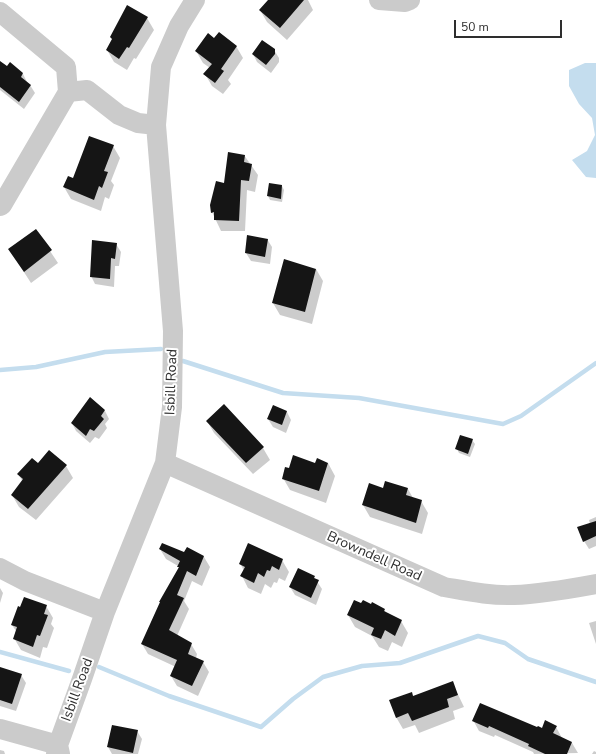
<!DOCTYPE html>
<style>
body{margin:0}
#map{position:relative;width:596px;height:754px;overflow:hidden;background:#fff;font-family:"Nunito Sans",sans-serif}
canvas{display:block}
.scale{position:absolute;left:454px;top:20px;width:108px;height:18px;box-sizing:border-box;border:2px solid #2e2e2e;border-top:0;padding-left:5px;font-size:12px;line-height:14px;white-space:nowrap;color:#2e2e2e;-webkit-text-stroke:3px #fff;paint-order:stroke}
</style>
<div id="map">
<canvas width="596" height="754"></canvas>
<div class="scale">50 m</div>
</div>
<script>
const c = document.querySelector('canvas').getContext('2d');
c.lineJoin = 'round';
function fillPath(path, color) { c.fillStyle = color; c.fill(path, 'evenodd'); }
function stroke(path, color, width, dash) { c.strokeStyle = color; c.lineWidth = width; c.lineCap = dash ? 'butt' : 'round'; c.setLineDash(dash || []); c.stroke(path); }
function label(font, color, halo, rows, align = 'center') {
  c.font = font + ' "Nunito Sans",sans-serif'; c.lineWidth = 4; c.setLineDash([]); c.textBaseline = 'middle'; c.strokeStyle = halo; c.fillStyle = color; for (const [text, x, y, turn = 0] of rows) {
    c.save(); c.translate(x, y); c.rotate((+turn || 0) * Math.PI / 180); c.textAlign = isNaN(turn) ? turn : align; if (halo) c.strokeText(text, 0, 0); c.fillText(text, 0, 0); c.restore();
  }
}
fillPath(new Path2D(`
 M585,63H596V178L586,177L572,160L587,151L595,135L592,118L579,104L569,86V70Z`), '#c4ddee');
fillPath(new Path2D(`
 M270,0H308L313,10L287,40L267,22L260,10Z
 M147,18L154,30L136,59L134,58L127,70L114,62L107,50Z
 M214,40L236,46L243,58L228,80L231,84L223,94L212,86L205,74L210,68L203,63L196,51Z
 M274,50L279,58V62L271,73L257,62L253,54Z
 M10,63L23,74L27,82L30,85L35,93L24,109L0,90V66L7,67Z
 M113,146L120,158L111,181L114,185L109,199L105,197L101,211L71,199L64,187Z
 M244,155L258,175L255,192L247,190L245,231H221L212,212L225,184Z
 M282,186L284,190L282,202L270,200L268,196Z
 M36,230L58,263L31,283L9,249Z
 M267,239L272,247L270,264L251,261L246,253Z
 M116,244L121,252L119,266H115L114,287L95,284L91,276Z
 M316,269L323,281L312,324L280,315L273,303Z
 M90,399L105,411L109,419L105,424L107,428L99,439L95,437L90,443L76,431L72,423Z
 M273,406L287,412L291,420L286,433L273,427L268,419Z
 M207,421L263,448L270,460L253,474L214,433Z
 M472,440L475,444L470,457L459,453L457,449Z
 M328,463L335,476L326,503L290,490L283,478L316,464Z
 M38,464L66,466L73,478L36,520L19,507L12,495L23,482L18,474Z
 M384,489H408L413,498L421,501L428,513L422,534L370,517L363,505Z
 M596,517V546L589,549L584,541L590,524L589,520Z
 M160,549L204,557L210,567L202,586L192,581L184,601L189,609L177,636L191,644L197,654L196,658L203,662L209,672L198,696L177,686L171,676L176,667L148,654L142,644L179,569L178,566L166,559Z
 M282,560L289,572L285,581L279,578L277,583L274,582L271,588L265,584L261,594L248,588L242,576L244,571L240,563Z
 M314,577L322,589L316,605L295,595L290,587Z
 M0,588L3,593L0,603Z
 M361,604L384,609L386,613L401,621L408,633L402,647L392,642L388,651L379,647L372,636L355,627L348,615Z
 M46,606L53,618L51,624L54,628L47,648L43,647L40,658L21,650L14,638L16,631L12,625Z
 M596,621V644L589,623Z
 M0,669L21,675L26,683L16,711L0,706Z
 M452,682L464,707L453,711L455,719L419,733L415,725L403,729L396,717L411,693L414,697Z
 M473,720L543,729L556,727L562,738L572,743L578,753L534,754L533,752L495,735L494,737L479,731Z
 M137,731L142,739L138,754H112L108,747Z
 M0,750L4,751L5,754H0Z
 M594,751L596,752V754H592Z`), '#0003');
stroke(new Path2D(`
 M183,361L283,393L359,398L503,424L521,416L596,363
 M0,370L36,367L105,352L161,349
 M0,652L69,671
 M99,667L169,696L261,727L293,699L323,677L362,666L400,663L478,636L505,643L528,659L596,682`), '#c4ddee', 4.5);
fillPath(new Path2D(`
 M268,0H304L280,28L259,10Z
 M127,5L148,17L129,48L127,47L119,59L106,50L112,39L110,37Z
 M219,32L237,46L221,69L224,71L215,83L203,74L212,64L195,51L208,33L214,38Z
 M262,40L275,49V54L266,65L252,54Z
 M0,61L7,66L10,62L23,73L21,77L31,85L19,102L0,87Z
 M89,136L114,145L104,171L108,172L102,188L99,186L94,200L63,187L68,176L73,178Z
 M228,152L245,155L244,162L252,164L249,181L241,180L239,221L214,220V212L211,213L210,205L216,181L224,183Z
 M269,183L282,185L281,199L267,196Z
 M36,229L52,250L24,272L8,249Z
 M247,235L268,239L265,257L245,253Z
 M92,240L117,243L115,259L111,258L110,279L90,277Z
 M284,259L316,269L305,312L272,303Z
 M90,397L105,410L101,416L104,419L94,431L90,429L86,436L71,423Z
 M224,404L264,447L246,463L206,421Z
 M273,405L287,411L282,425L267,419Z
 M460,435L473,439L468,454L455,449Z
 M49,450L67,465L28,509L11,495L23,479L17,474L32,458L38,463Z
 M293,455L315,463L317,458L328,463L319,491L282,479L285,467L289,468Z
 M385,481L408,488L406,495L422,500L416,523L362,505L369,483L383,488Z
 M596,521V536L583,542L577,527Z
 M162,543L184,552L187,547L204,556L196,576L187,571L177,595L184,598L169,630L192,643L188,654L204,661L192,686L170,676L177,660L141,644L160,602H159L179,567H177L180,561L159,549Z
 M248,543L283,559L279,570L272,566L270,571L267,570L264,577L258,573L254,583L240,576L245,567L239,564Z
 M298,568L315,576L314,578L319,580L311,598L289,587Z
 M24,597L47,605L44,614L48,615L40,636L37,635L33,647L13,639L17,627L11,625L18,606L20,607Z
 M354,600L361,603L363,600L371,604L372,602L385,609L384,611L402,620L395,636L385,630L381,639L371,635L374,628L347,615Z
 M0,667L22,674L12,704L0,700Z
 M453,681L458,695L447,699L449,707L412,721L408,713L396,718L389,700L412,692L413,696Z
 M480,703L537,727L538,726L542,728L545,720L557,726L553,733L572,742L567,754H545L528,746L529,744L489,726L488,728L472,721Z
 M112,725L138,730L133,753L107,747Z`), '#151515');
stroke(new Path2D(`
 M379,0L405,2L410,0
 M0,12L66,67L68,92L2,205L0,206
 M68,92L87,90L119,115L138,123L156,125
 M165,463L444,587C467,591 490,596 514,595C541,594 569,589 596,584
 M0,568L25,581L105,612
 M0,729L58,745L60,754
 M56,754L58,745L82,679L105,612L165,463L172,407L173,331L156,125L161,67L179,26L195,0`), '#cbcbcb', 20);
label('14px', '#2e2e2e', '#fff', [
 ["Isbill Road",172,382,-88],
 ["Browndell Road",374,557,24],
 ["Isbill Road",78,690,-70]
]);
</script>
